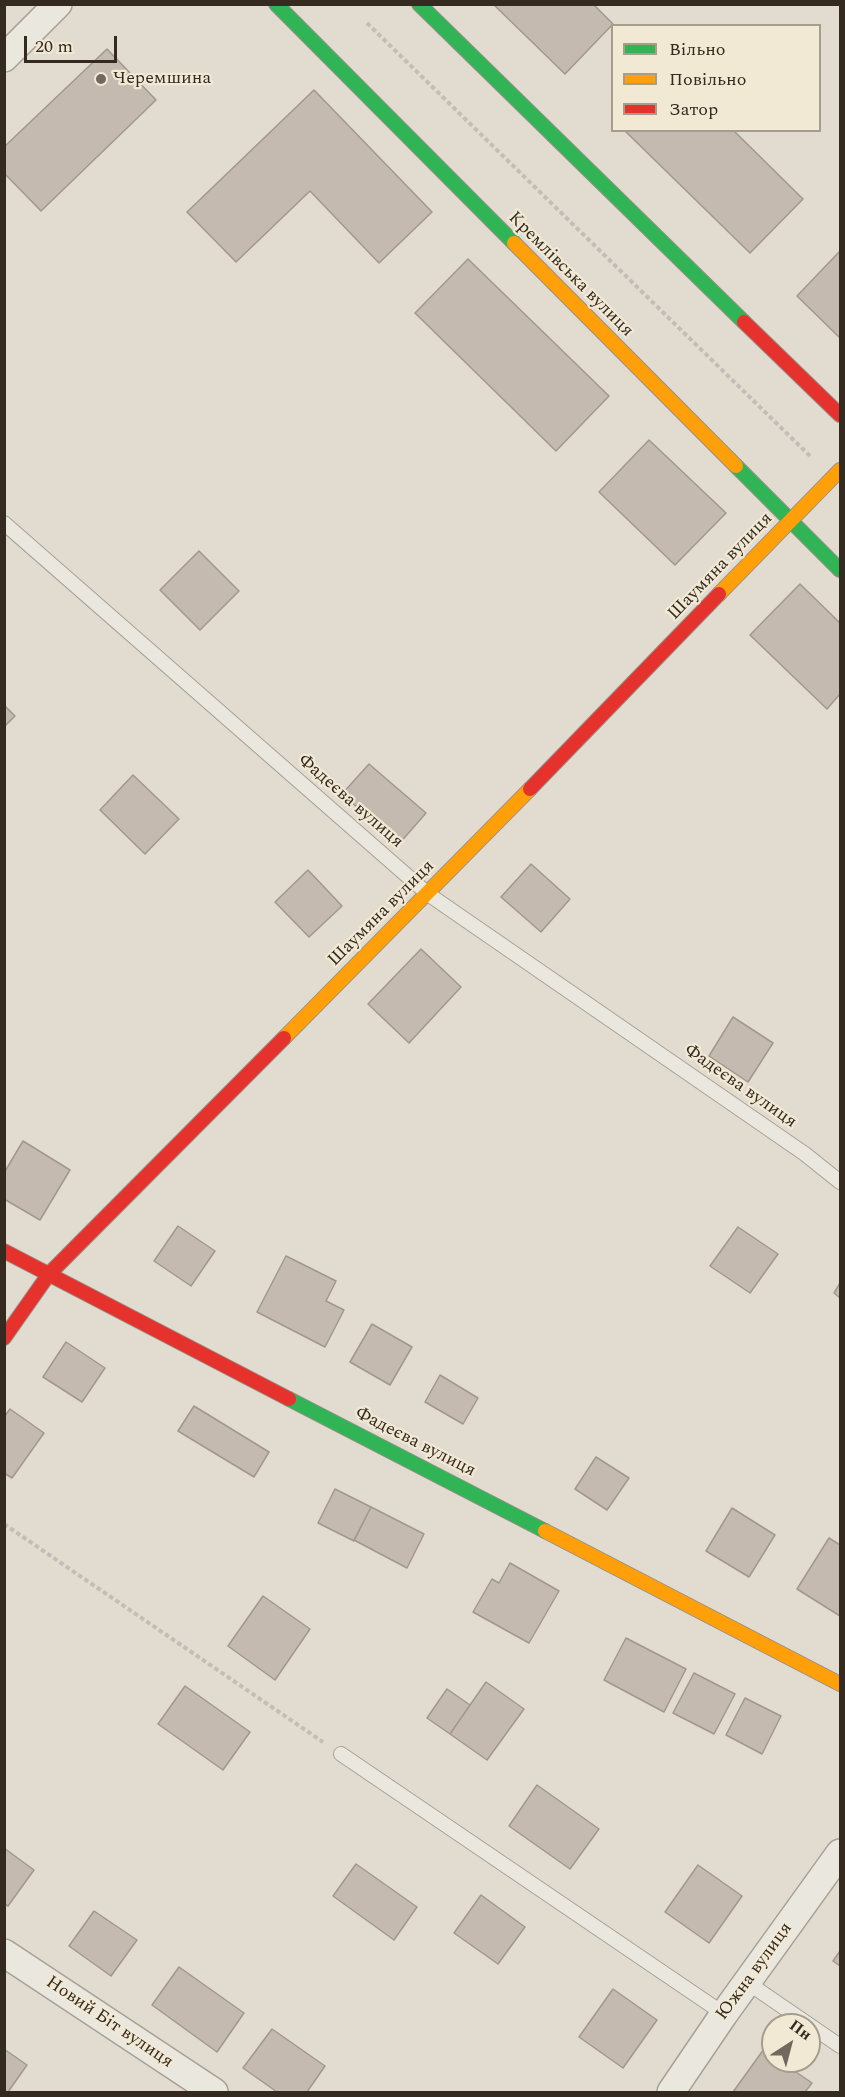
<!DOCTYPE html>
<meta charset="utf-8">
<style>
body{margin:0}
#map{position:relative;width:845px;height:2097px;overflow:hidden;background:#e2dbcf;font-family:Spectral,serif}
canvas{display:block}
.frame{position:absolute;inset:0;border:6px solid #352a20;pointer-events:none}
.legend{position:absolute;left:611px;top:24px;width:210px;height:108px;box-sizing:border-box;background:#f2e9d5;border:2px solid #a69d8d;margin:0;padding:8px 10px;list-style:none;font-size:18px;color:#352a20}
.legend li{display:flex;align-items:center;gap:12px;height:30px}
.legend b{width:30px;border:2px solid #a69d8d}
.north{position:absolute;left:761px;top:2013px;width:60px;height:60px;box-sizing:border-box;background:#f2e9d5;border:2px solid #a69d8d;border-radius:50%;rotate:36deg;font-size:16px;font-weight:700;line-height:24px;text-align:center;color:#352a20}
.north::after{content:'';display:block;margin:auto;width:21px;height:27px;background:#72685d;clip-path:polygon(50% 0,100% 100%,50% 72%,0 100%)}
.scale{position:absolute;left:24px;top:36px;width:93px;height:27px;box-sizing:border-box;border:3px solid #352a20;border-top:0;padding-left:8px;font-size:18px;line-height:21px;white-space:nowrap;color:#352a20;-webkit-text-stroke:4px #f2e9d5;paint-order:stroke}
</style>
<div id="map">
<canvas width="845" height="2097"></canvas>
<div class="frame"></div>
<ul class="legend">
<li><b style="height:8px;background:#30b455"></b>Вільно</li>
<li><b style="height:8px;background:#ff9f0a"></b>Повільно</li>
<li><b style="height:8px;background:#e5322d"></b>Затор</li>
</ul>
<div class="north">Пн</div>
<div class="scale">20 m</div>
</div>
<script>
const c = document.querySelector('canvas').getContext('2d');
c.lineJoin = 'round';
function fillPath(path, color) { c.fillStyle = color; c.fill(path, 'evenodd'); }
function stroke(path, color, width, dash) { c.strokeStyle = color; c.lineWidth = width; c.lineCap = dash ? 'butt' : 'round'; c.setLineDash(dash || []); c.stroke(path); }
function label(font, color, halo, rows, align = 'center') {
  c.font = font + ' Spectral,serif'; c.lineWidth = 4.5; c.setLineDash([]); c.textBaseline = 'middle'; c.strokeStyle = halo; c.fillStyle = color; for (const [text, x, y, turn = 0] of rows) {
    c.save(); c.translate(x, y); c.rotate((+turn || 0) * Math.PI / 180); c.textAlign = isNaN(turn) ? turn : align; if (halo) c.strokeText(text, 0, 0); c.fillText(text, 0, 0); c.restore();
  }
}
const building = new Path2D(`
 M493,4H593L613,24L565,74Z
 M107,49L156,100L41,211L4,173V147Z
 M314,90L432,212L379,263L310,191L236,262L187,212Z
 M624,130H733L803,199L750,253Z
 M840,251V338L797,296Z
 M468,259L609,396L556,451L415,313Z
 M649,440L726,513L675,565L599,492Z
 M199,551L239,591L200,630L160,590Z
 M800,584L840,623V694L827,709L750,635Z
 M4,705L15,716L4,727Z
 M369,764L426,813L399,844L342,794Z
 M133,775L179,819L145,854L100,810Z
 M531,864L570,899L541,932L501,897Z
 M308,870L342,906L309,937L275,902Z
 M421,949L461,987L409,1043L368,1004Z
 M733,1017L773,1043L748,1082L709,1056Z
 M23,1141L70,1170L40,1220L4,1199V1173Z
 M178,1226L215,1251L191,1286L154,1261Z
 M738,1227L778,1254L750,1293L710,1266Z
 M286,1256L336,1281L326,1301L344,1310L325,1347L257,1312Z
 M840,1283V1298L834,1293Z
 M372,1324L412,1347L390,1385L350,1362Z
 M66,1342L105,1368L82,1402L43,1377Z
 M440,1375L478,1398L463,1424L425,1402Z
 M194,1406L269,1452L254,1477L178,1431Z
 M10,1409L44,1433L12,1478L4,1473V1417Z
 M596,1457L629,1478L607,1510L575,1489Z
 M335,1489L371,1507L354,1541L318,1523Z
 M371,1507L424,1534L407,1568L354,1540Z
 M732,1508L775,1535L749,1577L706,1551Z
 M829,1538L840,1545V1616L797,1589Z
 M510,1563L559,1591L529,1643L473,1612L492,1579L499,1583Z
 M263,1596L310,1629L275,1680L228,1646Z
 M626,1638L686,1669L664,1712L604,1680Z
 M694,1673L735,1694L714,1734L673,1713Z
 M486,1682L524,1709L487,1760L450,1734Z
 M185,1686L250,1732L223,1770L158,1724Z
 M447,1689L470,1705L450,1734L427,1718Z
 M745,1698L781,1716L762,1754L726,1735Z
 M537,1785L599,1829L570,1869L509,1826Z
 M4,1848L34,1870L8,1906L4,1904Z
 M356,1864L417,1907L394,1940L333,1896Z
 M698,1865L742,1896L709,1943L665,1912Z
 M481,1895L525,1927L498,1964L454,1933Z
 M94,1911L137,1940L111,1976L69,1946Z
 M840,1951V1966L833,1961Z
 M179,1967L244,2013L217,2052L152,2005Z
 M613,1989L657,2020L623,2068L579,2037Z
 M272,2029L325,2066L307,2092H277L243,2068Z
 M4,2049L27,2065L8,2092H4Z
 M764,2049L773,2056V2061H780L812,2083L805,2092H733Z`);
fillPath(building, '#c5bab0');
stroke(building, '#a2978e', 1.5);
const lane = new Path2D(`
 M4,523L428,894L805,1154L840,1182
 M341,1754L724,2014
 M748,1983L840,2046`);
const street = new Path2D(`
 M4,58L58,4
 M4,1953L214,2092
 M671,2092L724,2014L840,1853`);
const fast = new Path2D(`
 M276,4L514,243
 M419,4L744,322
 M736,466L840,570
 M289,1399L545,1531`);
const slow = new Path2D(`
 M514,243L736,466
 M719,594L840,470
 M284,1038L530,789
 M545,1531L840,1684`);
const jam = new Path2D(`
 M744,322L840,415
 M530,789L719,594
 M4,1251L289,1399
 M4,1338L49,1274L284,1038`);
stroke(lane, '#a7a097', 16);
stroke(street, '#a7a097', 30);
stroke(fast, '#979088', 16);
stroke(slow, '#979088', 16);
stroke(jam, '#979088', 16);
stroke(new Path2D(`
 M367,23L810,456
 M4,1524L323,1742`), '#c3bdb6', 4, [4.5, 3]);
stroke(lane, '#eae7df', 14);
stroke(street, '#eae7df', 27);
stroke(fast, '#30b455', 14);
stroke(slow, '#ff9f0a', 14);
stroke(jam, '#e5322d', 14);
for (const [x, y, r, color] of [
 [101,79,6,"#72685d"]
]) { const dot = new Path2D(); dot.arc(x, y, r, 0, 2 * Math.PI); c.fillStyle = color; c.fill(dot); stroke(dot, '#f2e9d5', 2); }
label('18px', '#352a20', '#f2e9d5', [
 ["Черемшина",113,79]
], 'left');
label('18px', '#352a20', '#f2e9d5', [
 ["Кремлівська вулиця",570,275,45],
 ["Шаумяна вулиця",721,567,-46],
 ["Фадеєва вулиця",350,802,41],
 ["Шаумяна вулиця",382,914,-45],
 ["Фадеєва вулиця",740,1087,35],
 ["Фадеєва вулиця",415,1443,27],
 ["Южна вулиця",755,1972,-54],
 ["Новий Біт вулиця",109,2023,34]
]);
</script>
